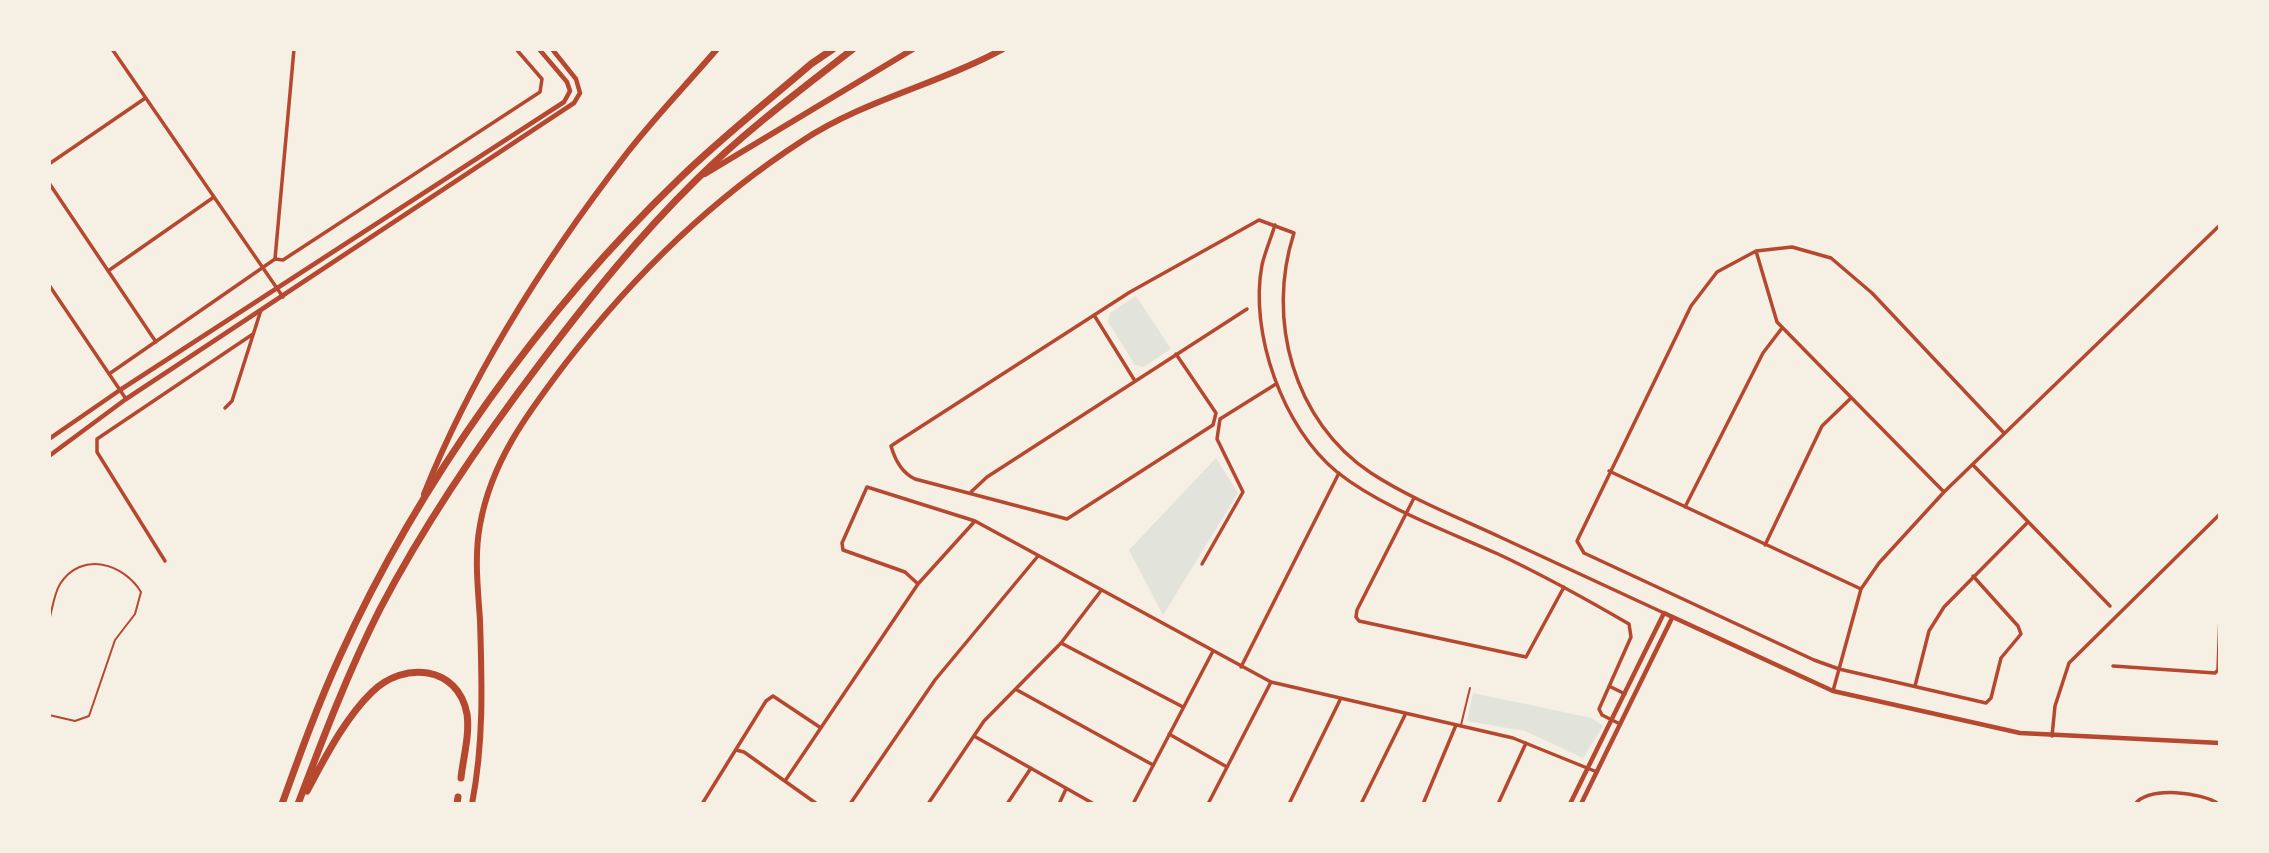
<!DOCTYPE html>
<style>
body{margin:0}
#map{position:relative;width:2269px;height:853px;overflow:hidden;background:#f6efe4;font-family:"Asap Condensed",sans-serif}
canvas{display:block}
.frame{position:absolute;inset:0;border:51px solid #f6efe4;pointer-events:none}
</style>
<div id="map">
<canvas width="2269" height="853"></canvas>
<div class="frame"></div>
</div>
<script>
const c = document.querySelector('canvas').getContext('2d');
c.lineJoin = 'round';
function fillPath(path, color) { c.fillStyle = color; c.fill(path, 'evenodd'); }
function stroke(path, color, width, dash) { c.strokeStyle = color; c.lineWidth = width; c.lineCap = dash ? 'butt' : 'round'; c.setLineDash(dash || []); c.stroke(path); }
fillPath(new Path2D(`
 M1136,296L1171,349L1143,367L1135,365L1108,322L1110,313Z
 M1216,458L1238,493L1163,615L1129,550Z
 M1473,693L1592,718L1603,726L1583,758L1525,731L1467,721Z`), '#e2e4dc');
stroke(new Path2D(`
 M49,621C52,610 54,594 60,584C82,550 124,564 141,592L135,614L115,640L89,716L75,721L49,715
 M1461,725L1470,688`), '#b5482f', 2);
stroke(new Path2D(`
 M112,49L283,297
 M49,164L144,99
 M49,183L156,342
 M1275,225C1271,238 1265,252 1262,265C1249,333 1283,428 1337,472C1381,507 1447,531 1498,554C1543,575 1586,599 1629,624L1631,637L1599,709L1602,715L1620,724
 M1756,251L1777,322L1944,492
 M275,259L283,260L540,92L542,79L516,49
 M275,259L294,49
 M108,271L214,197
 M49,285L126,399
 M1094,315L1135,381
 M1176,354L1216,413L1213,425L1067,519L915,479C902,473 895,460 891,446L897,442L1130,292L1259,220L1294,233C1266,319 1293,421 1371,473C1411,499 1457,517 1500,537C1555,562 1609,588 1664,613
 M109,374L275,259
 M225,408L232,401L261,310
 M1973,465L2110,606
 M1609,471L1861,589
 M971,492L987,477L1247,309
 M1414,498L1357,610L1356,617L1359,621L1526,657L1564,587
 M1685,507L1763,353L1782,328
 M1765,545L1822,426L1851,398
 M165,561L97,452V439L253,334
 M1202,564L1243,492L1217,439L1220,419L1276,384
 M1973,576L2018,626L2021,634L2001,658L1991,698L1986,703L1839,669L1814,660L1584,553L1577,541L1691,306L1717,272L1756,251L1792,247L1831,258L1872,293L2004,433
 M918,584L905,572L843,550L842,543L867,487L975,521L1271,682L1513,738L1597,772
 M1061,643L1183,707
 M2113,666L2215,673L2218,670L2220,615
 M1241,667L1339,473
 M1609,686L1625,694
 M1915,686L1929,631L1944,607L2027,523
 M1017,690L1153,765
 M1833,691L1861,589L1879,563L1944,492L2220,225
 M1169,734L1227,767
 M974,736L1094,804
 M2052,736L2055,706L2069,663L2220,514
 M736,750L744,752L817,804
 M785,781L918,584L975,521
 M702,804L766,701L773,696L821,728
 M850,804L935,680L1038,556
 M928,804L984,721L1061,643L1100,592
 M1007,804L1031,768
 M1059,804L1066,789
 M1133,804L1213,651
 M1208,804L1271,682
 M1289,804L1340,700
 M1361,804L1405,715
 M1423,804L1456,725
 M1498,804L1526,743
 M2135,804C2150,786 2201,792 2219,804`), '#b5482f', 3.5);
stroke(new Path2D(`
 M539,49L567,82L570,91
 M552,49L576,79L580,93
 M49,439L120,390L564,102L570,91
 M49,456L126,399L574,103L580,93
 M1570,804L1664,613L1833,691L2020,733L2220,743
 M1581,804L1672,618`), '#b5482f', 4.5);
stroke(new Path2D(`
 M705,174L913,49
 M424,494C472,374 548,255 627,153C655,117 687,84 717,49
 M472,804C484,742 482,683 480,620C478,589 474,556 480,525C491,462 527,414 565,364C633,276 709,201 802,141C864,100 939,84 1003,49`), '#b5482f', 6);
stroke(new Path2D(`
 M307,791C325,758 345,718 372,692C403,661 458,665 467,714C470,735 463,758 461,778
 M282,804C300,754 318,704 340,656C419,482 542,311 679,179C721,138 767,102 811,64L833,49
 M298,804C323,738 348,672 380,609C427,519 483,438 544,358C592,295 639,236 695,181C743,133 799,91 853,49
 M457,804L458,797`), '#b5482f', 7);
</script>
